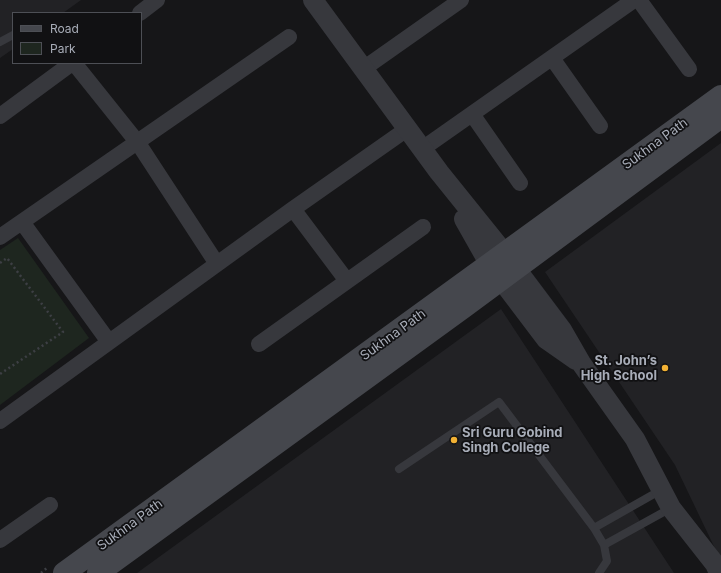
<!DOCTYPE html>
<meta charset="utf-8">
<style>
body{margin:0}
#map{position:relative;width:721px;height:573px;overflow:hidden;background:#161618;font-family:Inter,sans-serif}
canvas{display:block}
.legend{position:absolute;left:12px;top:12px;width:130px;height:52px;box-sizing:border-box;background:#111113;border:1px solid #4d4f55;margin:0;padding:5px 7px;list-style:none;font-size:12px;color:#a8adb8}
.legend li{display:flex;align-items:center;gap:8px;height:20px}
.legend b{width:20px;border:1px solid #4d4f55}
</style>
<div id="map">
<canvas width="721" height="573"></canvas>
<ul class="legend">
<li><b style="height:5px;background:#45474d"></b>Road</li>
<li><b style="height:11px;background:#1e261f"></b>Park</li>
</ul>
</div>
<script>
const c = document.querySelector('canvas').getContext('2d');
c.lineJoin = 'round';
function fillPath(path, color) { c.fillStyle = color; c.fill(path, 'evenodd'); }
function stroke(path, color, width, dash) { c.strokeStyle = color; c.lineWidth = width; c.lineCap = dash ? 'butt' : 'round'; c.setLineDash(dash || []); c.stroke(path); }
function label(font, color, halo, rows, align = 'center') {
  c.font = font + ' Inter,sans-serif'; c.lineWidth = 3.5; c.setLineDash([]); c.textBaseline = 'middle'; c.strokeStyle = halo; c.fillStyle = color; for (const [text, x, y, turn = 0] of rows) {
    c.save(); c.translate(x, y); c.rotate((+turn || 0) * Math.PI / 180); c.textAlign = isNaN(turn) ? turn : align; if (halo) c.strokeText(text, 0, 0); c.fillText(text, 0, 0); c.restore();
  }
}
fillPath(new Path2D(`
 M0,0H81L63,13H13V49L0,58Z
 M721,143V561L675,465L545,272Z
 M501,309L674,573H137Z`), '#222225');
fillPath(new Path2D(`
 M18,238L89,338L0,405V250Z`), '#1e261f');
stroke(new Path2D(`
 M0,263L7,258L63,332L0,374
 M41,573L48,567`), '#3d3f44', 2.5, [2, 3]);
stroke(new Path2D(`
 M0,42L13,35
 M399,469L499,402L594,528L604,545L671,508
 M594,528L661,490
 M599,573L607,561L604,545`), '#37383d', 8);
stroke(new Path2D(`
 M639,0L689,69
 M140,13L157,0
 M552,58L600,126
 M74,63L138,143L217,264
 M363,69L461,0
 M472,114L520,183
 M0,116L72,63
 M422,149L634,0
 M293,209L347,281
 M22,222L109,342
 M0,237L289,37
 M259,344L423,227
 M0,421L293,209L407,129
 M0,540L50,505`), '#37383d', 16);
stroke(new Path2D(`
 M313,0L439,172L505,254L562,330L581,363L635,439L671,508L715,564L719,573
 M464,219L490,265L546,339L576,360`), '#37383d', 20);
stroke(new Path2D(`
 M64,573L721,96
 M98,573L464,307L721,117`), '#45474d', 22);
for (const [x, y, r, color] of [
 [665,368,4,"#f2b134"],
 [454,440,4,"#f2b134"]
]) { const dot = new Path2D(); dot.arc(x, y, r, 0, 2 * Math.PI); c.fillStyle = color; c.fill(dot); stroke(dot, '#111113', 1.5); }
label('13px', '#a8adb8', '#111113', [
 ["Sukhna Path",655,144,-36],
 ["Sukhna Path",393,335,-36],
 ["Sukhna Path",130,525,-36]
]);
label('bold 13px', '#a8adb8', '#111113', [
 ["St. John’s",657,361],
 ["High School",657,376],
 ["Sri Guru Gobind",462,433,"left"],
 ["Singh College",462,448,"left"]
], 'right');
</script>
